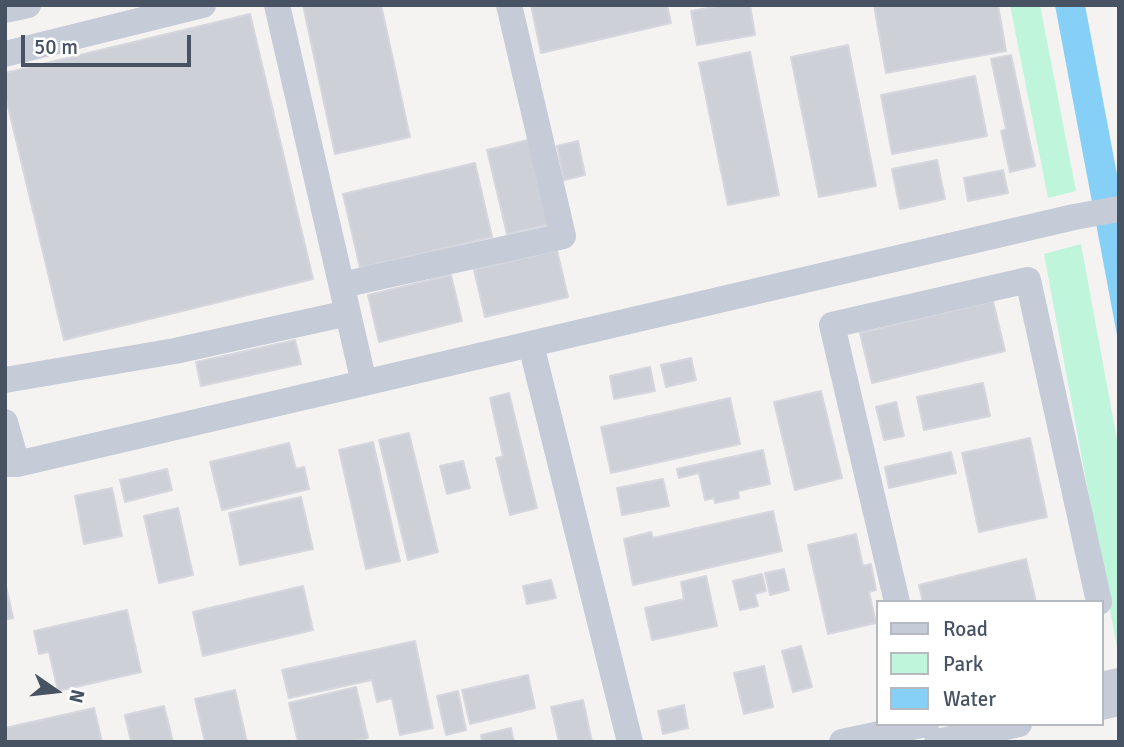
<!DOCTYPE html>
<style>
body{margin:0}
#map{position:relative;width:1124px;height:747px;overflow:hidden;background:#f5f3f2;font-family:Signika,sans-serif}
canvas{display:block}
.frame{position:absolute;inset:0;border:7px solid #475263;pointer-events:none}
.legend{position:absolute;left:876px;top:600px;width:228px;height:126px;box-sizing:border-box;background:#fff;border:2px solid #b5bac1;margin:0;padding:9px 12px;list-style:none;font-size:21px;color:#475263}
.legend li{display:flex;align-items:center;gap:14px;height:35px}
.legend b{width:35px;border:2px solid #b5bac1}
.north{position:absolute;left:21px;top:656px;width:70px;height:70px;-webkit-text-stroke:5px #fff;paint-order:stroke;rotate:104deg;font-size:19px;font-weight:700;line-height:28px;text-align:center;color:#475263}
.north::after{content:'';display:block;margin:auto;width:24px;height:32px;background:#475263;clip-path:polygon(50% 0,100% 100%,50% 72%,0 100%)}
.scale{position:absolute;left:21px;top:35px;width:170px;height:32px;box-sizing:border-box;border:4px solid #475263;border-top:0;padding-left:9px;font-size:21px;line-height:24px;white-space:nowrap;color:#475263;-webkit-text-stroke:5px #fff;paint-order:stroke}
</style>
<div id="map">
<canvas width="1124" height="747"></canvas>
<div class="frame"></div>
<ul class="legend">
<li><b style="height:9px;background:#c5ccd8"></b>Road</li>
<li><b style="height:19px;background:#bef5db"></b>Park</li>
<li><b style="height:19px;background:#86cff7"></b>Water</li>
</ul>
<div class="north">N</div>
<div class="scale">50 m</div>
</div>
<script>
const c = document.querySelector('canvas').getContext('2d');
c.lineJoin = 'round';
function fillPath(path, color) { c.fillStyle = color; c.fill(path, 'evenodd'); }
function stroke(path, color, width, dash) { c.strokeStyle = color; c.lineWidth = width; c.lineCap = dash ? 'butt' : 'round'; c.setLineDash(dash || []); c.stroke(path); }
fillPath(new Path2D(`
 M1010,5H1040L1076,191L1048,198Z
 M1081,244L1119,451V647H1117L1044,254Z`), '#bef5db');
fillPath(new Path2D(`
 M1055,5H1085L1119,185V346Z`), '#86cff7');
const building = new Path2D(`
 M303,5H381L410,137L335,154Z
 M531,5H667L671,23L541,53Z
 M724,5H750L755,35L697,45L691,11Z
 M874,5H998L1006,51L886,73Z
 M250,14L313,279L64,340L5,94V73Z
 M848,45L876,186L819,197L791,57Z
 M750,52L779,195L728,205L699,63Z
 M1011,55L1035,166L1010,172L1001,131L1006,129L991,59Z
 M975,76L987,136L892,154L881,95Z
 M532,139L551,224L507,234L487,150Z
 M578,141L585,175L564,180L557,146Z
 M937,160L945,199L900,209L892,169Z
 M475,163L492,237L360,268L343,194Z
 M1003,170L1008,193L968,201L964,178Z
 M557,250L568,297L485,317L474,270Z
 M451,275L462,321L379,342L368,295Z
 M993,301L1005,351L872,383L860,333Z
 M295,340L301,364L201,386L196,362Z
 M691,358L696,380L666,387L661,365Z
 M650,367L655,391L614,399L610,376Z
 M983,383L990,416L924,430L917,397Z
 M821,391L842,478L795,490L774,402Z
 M509,393L537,508L510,515L496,458L503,456L490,398Z
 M730,398L740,444L611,473L601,427Z
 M896,402L904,436L884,440L876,407Z
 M409,433L438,552L408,560L379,440Z
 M1030,438L1047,517L979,532L962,453Z
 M373,442L400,561L366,569L339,450Z
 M289,443L296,469L304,467L309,489L222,510L210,462Z
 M763,450L770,484L738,491L739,498L715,503L714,498L705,500L699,473L679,478L677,469Z
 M951,452L956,473L889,488L885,467Z
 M463,461L470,488L447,494L440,466Z
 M167,469L172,490L125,502L120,480Z
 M663,479L669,506L622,515L617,488Z
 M112,488L122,536L84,544L75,496Z
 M301,497L313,549L240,565L229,513Z
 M178,508L193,575L159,583L144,516Z
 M773,511L782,551L633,585L624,539L651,532L653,538Z
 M856,534L863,566L871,564L876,590L869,592L876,623L828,634L808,545Z
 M1026,559L1036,602H923L919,585Z
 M784,569L789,590L770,595L765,573Z
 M762,574L766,591L755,594L758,606L740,610L733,581Z
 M706,576L717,626L652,640L645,608L684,599L681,582Z
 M551,580L556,598L527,604L523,586Z
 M6,586L13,618L5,620V587Z
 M303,586L313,630L203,656L193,612Z
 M127,610L141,672L58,691L49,652L39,654L34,631Z
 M415,641L433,728L400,735L392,698L377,702L372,680L289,698L282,670Z
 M801,646L812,687L793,692L782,651Z
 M764,666L773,707L744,714L734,673Z
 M528,675L535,708L470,724L462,690Z
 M356,687L368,738L352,742H298L289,703Z
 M235,690L247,742H205L195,699Z
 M458,691L466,730L446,735L437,696Z
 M583,700L592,742H559L551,707Z
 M684,705L688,728L663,734L658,711Z
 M164,706L173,742H131L125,715Z
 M94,708L102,742H5V728Z
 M511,728L514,742H482L481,735Z`);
fillPath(building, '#ced0d8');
stroke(building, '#d6d7de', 2);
stroke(new Path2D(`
 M277,5L364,383
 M5,10L28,5
 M5,54L203,5
 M342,285L563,236L509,5
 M531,345L630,742
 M5,380L175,351L348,313
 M5,422L17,464
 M5,464H17L1074,217L1119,209
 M897,602L832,325L1028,280L1099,602
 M1101,685L1119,681
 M1101,707L1119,703
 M842,742L926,724
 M937,742L1019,724`), '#c5ccd8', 26);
</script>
